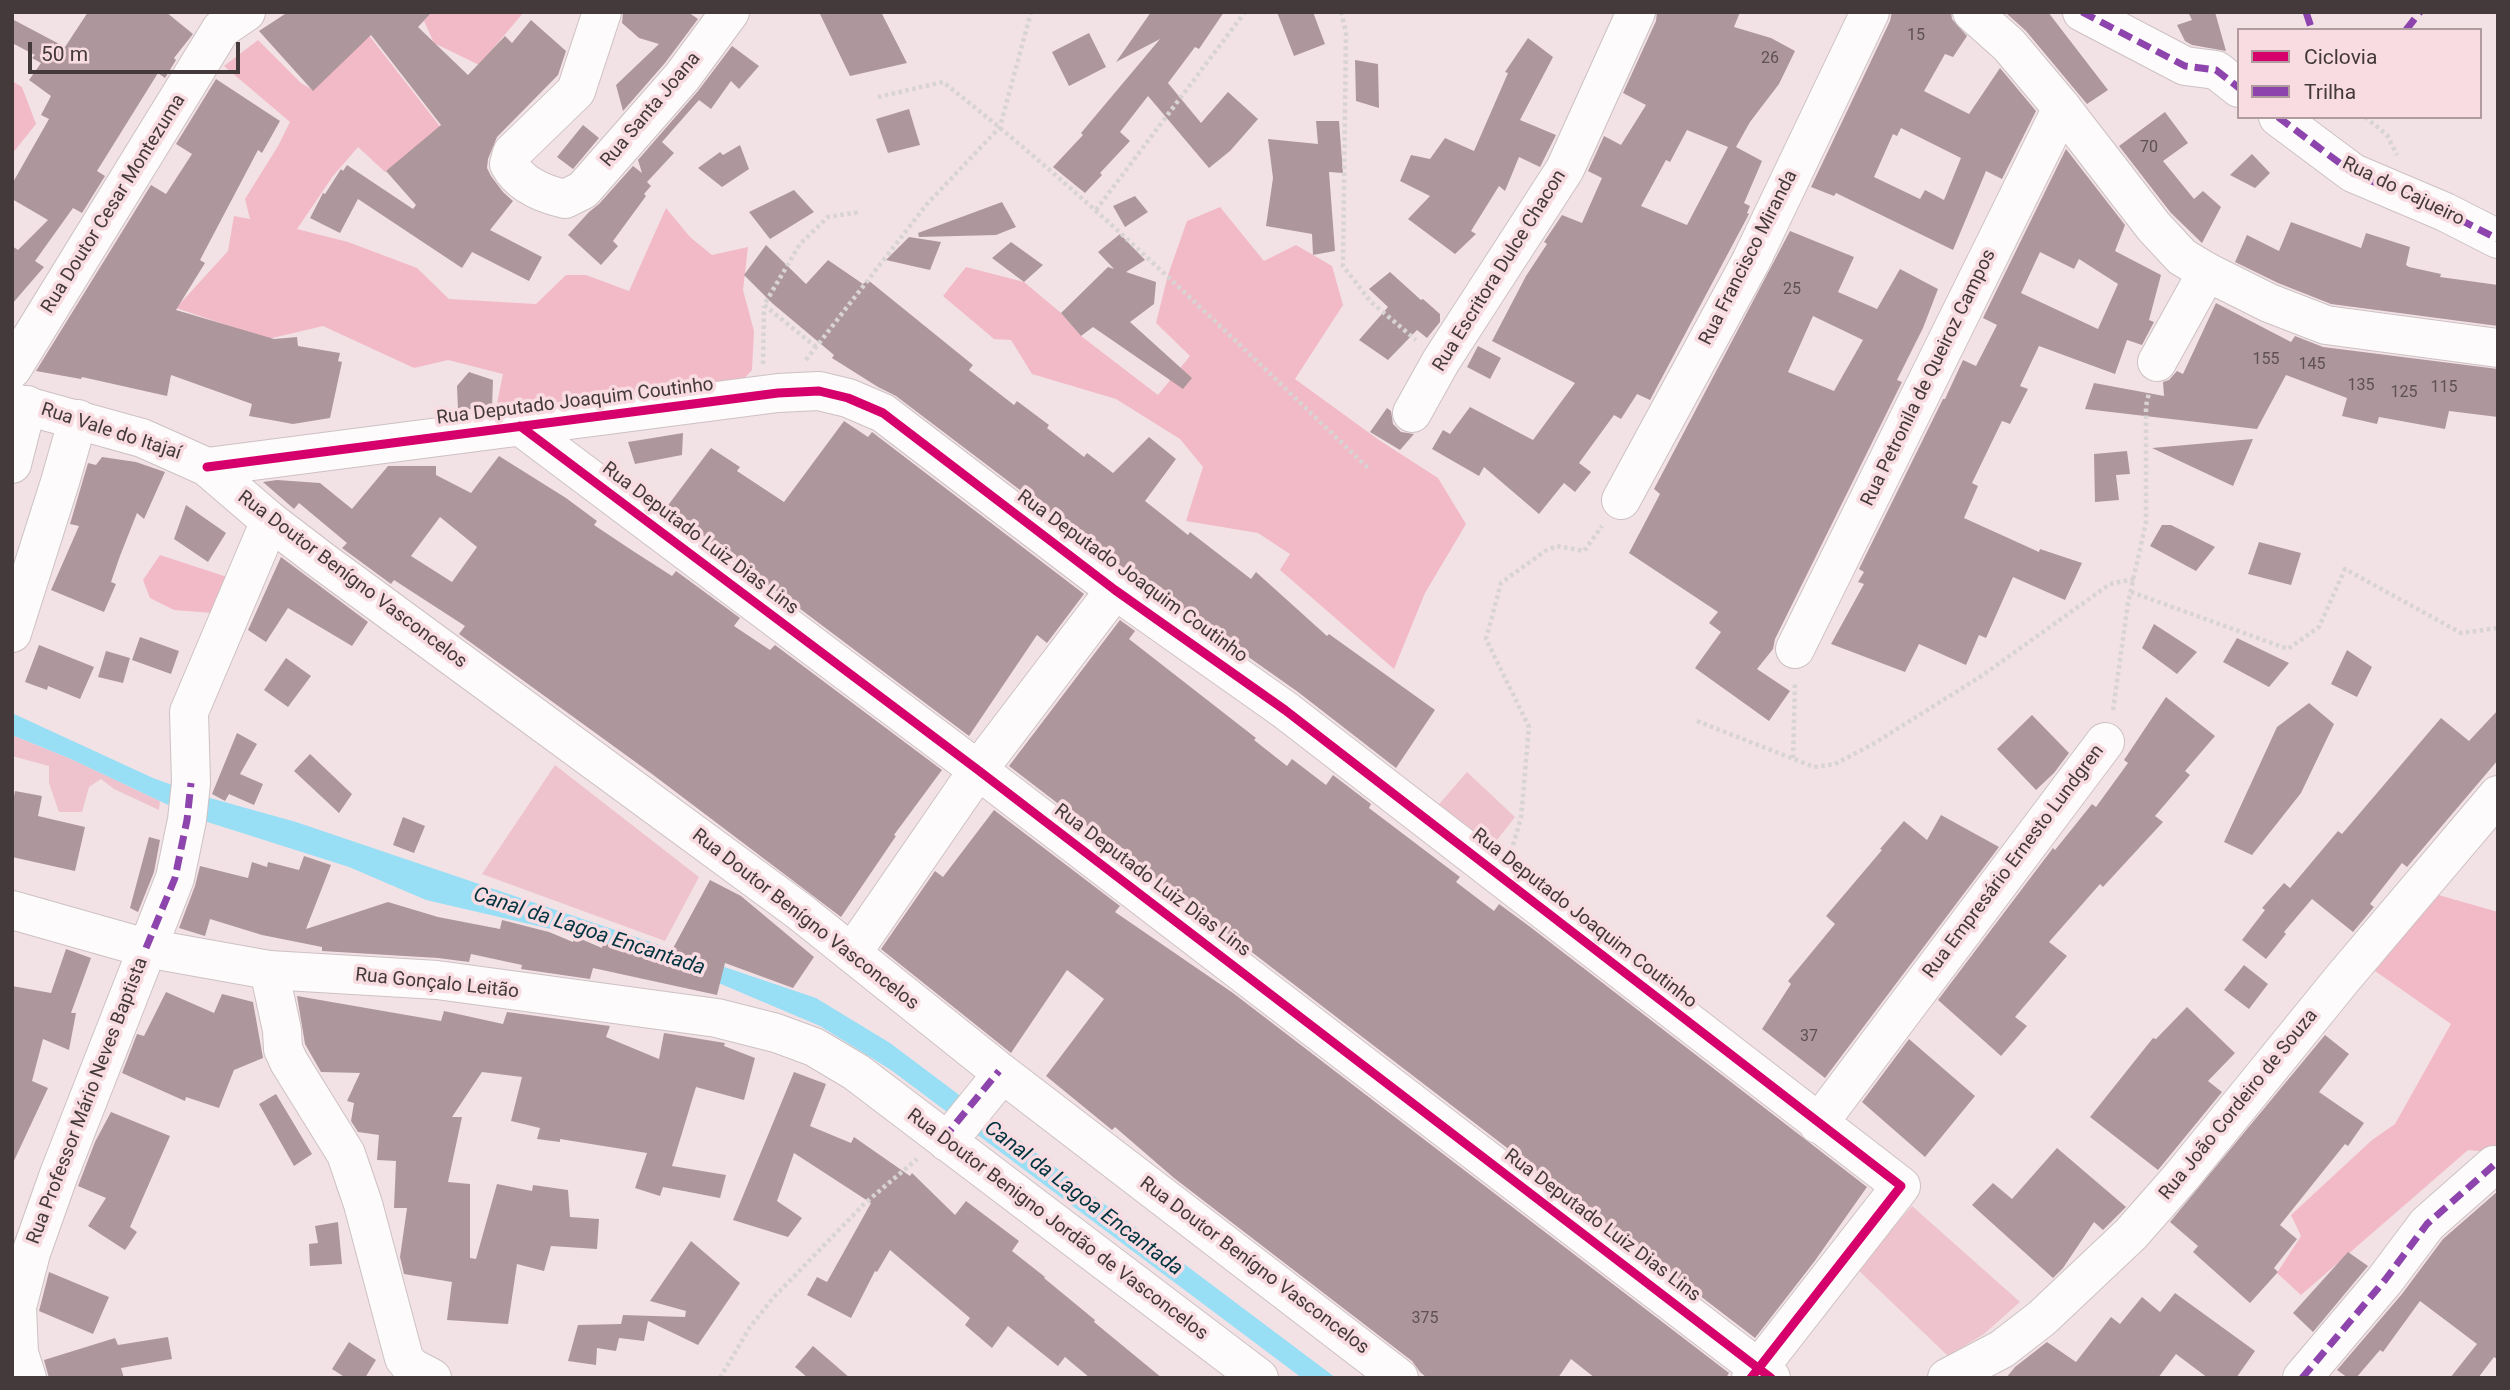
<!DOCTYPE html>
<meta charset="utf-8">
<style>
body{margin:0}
#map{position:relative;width:2510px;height:1390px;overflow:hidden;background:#f2e2e6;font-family:Roboto,sans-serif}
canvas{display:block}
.frame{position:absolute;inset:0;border:14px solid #44393b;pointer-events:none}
.legend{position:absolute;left:2237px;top:28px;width:245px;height:91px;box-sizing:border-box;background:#f8dce2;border:2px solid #b09b9f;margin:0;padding:9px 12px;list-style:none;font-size:21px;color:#44393b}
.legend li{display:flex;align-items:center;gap:14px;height:35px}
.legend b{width:35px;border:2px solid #b09b9f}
.scale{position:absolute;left:28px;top:42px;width:212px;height:32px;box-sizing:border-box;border:4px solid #44393b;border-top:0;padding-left:9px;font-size:21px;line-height:24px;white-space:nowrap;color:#44393b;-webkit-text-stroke:5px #f8dce2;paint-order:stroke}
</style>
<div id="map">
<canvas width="2510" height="1390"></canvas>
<div class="frame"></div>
<ul class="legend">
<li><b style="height:9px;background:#d6006c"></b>Ciclovia</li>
<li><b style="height:9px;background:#8e44ad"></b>Trilha</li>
</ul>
<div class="scale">50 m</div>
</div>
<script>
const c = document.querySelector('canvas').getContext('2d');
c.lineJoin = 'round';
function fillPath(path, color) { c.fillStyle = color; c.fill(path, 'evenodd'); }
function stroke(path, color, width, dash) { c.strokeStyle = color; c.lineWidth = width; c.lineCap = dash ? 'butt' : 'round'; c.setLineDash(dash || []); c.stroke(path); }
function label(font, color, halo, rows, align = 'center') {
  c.font = font + ' Roboto,sans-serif'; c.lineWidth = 7; c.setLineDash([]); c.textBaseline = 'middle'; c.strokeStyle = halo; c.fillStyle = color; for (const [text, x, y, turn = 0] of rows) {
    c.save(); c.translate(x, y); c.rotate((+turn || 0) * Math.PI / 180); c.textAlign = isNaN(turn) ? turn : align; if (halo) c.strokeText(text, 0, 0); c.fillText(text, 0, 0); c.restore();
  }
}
fillPath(new Path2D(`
 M12,735L71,759L160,801L159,810L114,789L101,779L89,787L82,812H59L49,783V766L12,756Z
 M555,765L699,877L665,941L482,874Z
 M1467,772L1515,817L1486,854L1434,810Z
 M1912,1206L2020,1302L1984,1334L1948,1356L1857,1269Z`), '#efc3cd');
fillPath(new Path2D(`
 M432,12H524L479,65L434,43L424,21Z
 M361,25L442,129L385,172L358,147L333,176L297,229L348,242L417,268L449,299L536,304L566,275H586L629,291L666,208L690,237L712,255L748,247L743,290L754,331L752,370L733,391L494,418L503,374L448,360L414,368L323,326L268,339L176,308L228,251L234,216L250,219L245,199L278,146L290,122L224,66L258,40L301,83L313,90Z
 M12,81L22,87L36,124L12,154Z
 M1220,207L1264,261L1296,245L1332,266L1343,305L1295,379L1379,440L1438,478L1466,524L1425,593L1394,669L1280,570L1290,554L1258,533L1186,521L1203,467L1180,439L1116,399L1032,374L1011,340L994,339L943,296L966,267L1024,282L1061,313L1081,336L1158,395L1190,356L1156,323L1168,275L1187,221Z
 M160,555L230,578L212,613L174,610L150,598L143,580Z
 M2435,894L2498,912V1153L2468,1150L2301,1295L2277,1273L2301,1236L2291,1215L2372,1140L2395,1124L2451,1024L2375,971Z`), '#f2bac7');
fillPath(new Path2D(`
 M12,713L153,778L203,796L296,822L816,998L890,1043L1336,1378H1302L891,1070L820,1026L702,976L581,936L426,900L349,867L198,819L71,759L12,735Z`), '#98dff6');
fillPath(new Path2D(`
 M88,12H166L193,34L174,58L176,60L165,78L158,73L97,171L105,176L82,213L73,208L35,261L44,267L12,304V246L18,250L48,220L12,199V184L49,119L41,115L51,96L29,80L41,63L32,58L35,55L12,43V19L65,47Z
 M288,12H432L418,27L468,75L505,36L512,43L531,20L566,51L558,75L497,137L488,159L487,168L491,176L503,192L513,201L490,230L542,257L529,281L472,252L462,268L358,199L340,233L310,218L323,193L325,194L341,169L343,171L347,165L413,209L416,205L386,171L441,125L371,35L313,91L259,31Z
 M623,12H688L698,19L665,63L623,111L616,85L659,44L639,38L622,23Z
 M819,12H881L907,63L850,76Z
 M1151,12H1224L1199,49L1195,47L1168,83L1201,123L1228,92L1258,119L1230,151L1209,168L1148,96L1120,132L1130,141L1100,173L1102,175L1085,193L1053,167L1083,135L1081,133L1160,39L1116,62Z
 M1277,12H1313L1325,44L1294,56Z
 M1657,12H1740L1734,27L1771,38L1795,51L1779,84L1750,122L1736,147L1762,161L1744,203L1750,206L1747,213L1749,214L1650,400L1637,394L1621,419L1614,415L1579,463L1591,472L1575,492L1564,483L1539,514L1484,467L1479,476L1432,449L1443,430L1450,434L1470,407L1533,440L1575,383L1492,341L1526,276L1547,244L1544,242L1562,215L1582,223L1602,178L1588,171L1604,136L1621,145L1646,105L1623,93L1656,21ZM1687,130L1728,147L1687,225L1641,206L1666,160L1670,162Z
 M1892,12H1951L1952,19L1967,36L1953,57L1945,54L1924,91L1969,114L2000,68L2036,111L2002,179L1986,171L1953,250L1836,193L1834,196L1811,187L1890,21ZM1901,128L1961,158L1944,200L1925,190L1920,199L1874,177L1893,134L1897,136Z
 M2005,12H2048L2108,90L2087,104L2026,31Z
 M2188,12H2215L2226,51L2192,45L2185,41L2177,25L2192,20Z
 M1089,33L1106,67L1069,86L1052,52Z
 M1528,38L1553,57L1520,120L1556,135L1540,167L1519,157L1505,191L1499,186L1471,231L1476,234L1455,254L1408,219L1430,196L1400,181L1411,155L1430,159L1445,138L1474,151L1508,73L1505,72Z
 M732,46L759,66L739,89L731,81L711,109L699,100L662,142L674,153L647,182L651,186L644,194L646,196L613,241L618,246L601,265L568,235L589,212L599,204L633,166L642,173L638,160L698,91Z
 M1355,60L1378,64L1379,108L1356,101Z
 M216,79L280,121L262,153L258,150L200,260L205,263L176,310L274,339L297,337L298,346L340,353L338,361L342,362L330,418L293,424L249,416L252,404L171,375L167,396L82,377L81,379L36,371L151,185L166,194L192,154L176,144Z
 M909,109L920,145L888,153L876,119Z
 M2165,112L2188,143L2163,161L2194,199L2203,191L2221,207L2202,243L2171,213L2119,146Z
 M1316,121H1339L1343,173L1329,172L1335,251L1313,255L1312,234L1266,226L1273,178L1268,139L1318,144Z
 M583,125L599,138L573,169L557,157Z
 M740,145L749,169L722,187L698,168L720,152L723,155Z
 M2066,149L2125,225L2115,251L2161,275L2149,320L2154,322L2142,345L2127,340L2115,374L2039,346L2020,386L2028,389L2010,424L2002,421L1972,483L1978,486L1964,518L2039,552L2040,549L2082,563L2065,600L2013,577L1986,638L1979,635L1966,665L1919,644L1905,672L1831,644L1864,584L1858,582L1864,572L1859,569L1943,399H1945L1963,360L1976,366L1997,325L1983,318ZM2040,252L2074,269L2079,259L2118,284L2098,329L2021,293Z
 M2252,154L2270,173L2255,188L2230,175Z
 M794,190L814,212L770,239L749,212Z
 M1135,196L1148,212L1125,227L1113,206Z
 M1002,202L1016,227L996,235L919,237L918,233Z
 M2291,222L2361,248L2366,233L2410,247L2406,265L2409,267L2441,274L2440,277L2498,285V326L2331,304L2278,283L2235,262L2247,235L2279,251Z
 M1790,231L1854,257L1838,292L1877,309L1900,269L1938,289L1923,328L1897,380L1902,382L1775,639L1773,649L1757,669L1790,691L1769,721L1695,668L1721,632L1709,623L1718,612L1629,553L1660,494L1654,489ZM1813,316L1863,340L1834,391L1788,372Z
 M1120,234L1145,260L1126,272L1156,282L1154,304L1130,322L1192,378L1183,389L1093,327L1081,336L1061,313L1108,267L1114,269L1098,252Z
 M909,237L941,242L930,270L886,260Z
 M1011,242L1043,265L1024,282L992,258Z
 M766,245L806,284L828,260L863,284L868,280L973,365L969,370L1014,405L1017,401L1049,425L1047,428L1084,457L1087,453L1113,473L1149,437L1176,459L1145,501L1188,535L1190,532L1251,579L1256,572L1327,636L1329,634L1435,710L1396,768L1298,692L1128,572L896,396L878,387L832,358L834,355L772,303L744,275Z
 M1390,272L1421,300L1423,299L1440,314V322L1427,338L1417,330L1388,360L1359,340L1388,307L1369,289Z
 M2216,303L2291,342L2295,336L2323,347L2498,369V417L2449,411L2445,429L2379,417L2377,424L2342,416L2347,398L2286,375L2257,429L2085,409L2094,383L2164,396L2163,382L2169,380L2177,371L2183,374Z
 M1478,346L1501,358L1490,379L1467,367Z
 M469,372L493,380L492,408L458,410L457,386Z
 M1387,408L1391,411L1393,424L1401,432L1414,434L1400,450L1370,432Z
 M844,421L868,437L872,432L1084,594L1047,643L1037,635L969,736L666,508L711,448L740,467L737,471L784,502Z
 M683,433L682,455L635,464L628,442Z
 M2253,439L2233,486L2152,448Z
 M2127,451L2130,474L2116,475L2119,500L2095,502L2094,454Z
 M499,456L566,498L597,521L594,525L633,551L672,576L676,571L740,618L734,626L770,650L775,645L942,770L894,835L896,836L841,917L652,774L459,634L465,626L394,580L391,584L342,548L347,543L299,503L294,509L263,482L277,480L320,483L352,509L388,466H436V475L471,493ZM440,517L477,547L452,582L411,556Z
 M102,457L136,462L165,472L144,519L137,513L120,556L111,582L116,584L104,612L51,590L79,526L70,524L88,463L96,465Z
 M186,505L226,533L208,562L174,539Z
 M2162,525H2171L2215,547L2196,571L2150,546Z
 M2259,542L2301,553L2291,585L2248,574Z
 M281,557L368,622L352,646L288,608L266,642L248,630Z
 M1120,620L1135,631L1129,639L1256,738L1254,740L1287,766L1292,759L1326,785L1333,775L1371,804L1369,808L1460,877L1456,882L1494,911L1499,904L1529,926L1867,1187L1814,1262L1755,1338L1009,766Z
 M2154,624L2197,652L2177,674L2142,648Z
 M140,637L179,651L171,674L132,660Z
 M2237,638L2289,663L2269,687L2223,662Z
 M39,645L94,667L80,699L48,686L47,690L25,682Z
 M2347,650L2372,667L2357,697L2331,684Z
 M106,651L130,658L123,683L98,677Z
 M286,658L311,676L288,707L264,690Z
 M2166,697L2215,736L2185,771L2190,775L2155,816L2163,822L2103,887L2100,884L2049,942L2067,956L2015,1017L2027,1026L2001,1056L1938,1000L2053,848L2055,850L2092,804L2096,807L2128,763L2124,760Z
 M2309,703L2334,724L2301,793L2252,855L2224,842L2277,727Z
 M2498,710V760L2407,867L2402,863L2370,904L2374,907L2353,932L2312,899L2284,932L2286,934L2266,959L2242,940L2265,910L2262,908L2284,883L2290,888L2338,831L2342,834L2441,718L2469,741Z
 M2032,715L2069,753L2054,773L2036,790L1997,749Z
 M237,733L257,744L240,774L263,784L254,805L229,794L225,801L212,794Z
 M310,754L352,794L339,813L294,771Z
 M15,791L42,796L38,816L85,827L75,871L12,857V807Z
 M994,810L1120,906L1115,912L1233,993L1729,1373L1726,1378H1595L1571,1359L1558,1378H1427L1420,1372L1412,1361L1174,1178L1115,1127L1112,1130L1046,1076L1104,999L1067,970L1011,1053L881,949L935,871L943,877Z
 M1941,815L1999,847L1825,1078L1762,1029L1791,984L1788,981L1835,924L1826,916L1882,850L1880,849L1904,821L1927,840Z
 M403,817L425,826L414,853L393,845Z
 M149,837L160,840L154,872L138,912L130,908Z
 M304,856L331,865L306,929L388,902L438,917L500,929L502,920L549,932L573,942L574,936L602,948L603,943L665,963L710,880L741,896L814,957L793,988L725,963L717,995L593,968L590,979L521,969L522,965L471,954L469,962L438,958L322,951V947L262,935L210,919L205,936L179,928L195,886L200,866L248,878L252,862L267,867L268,862L299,870Z
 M66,949L91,958L71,1013H76L69,1050L43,1039L32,1081L48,1088L12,1165V986L51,993Z
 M2244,965L2268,984L2249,1009L2224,990Z
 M166,992L214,1013L222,994L253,1002L263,1058L234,1070L219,1108L186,1097L185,1101L122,1073L137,1034L144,1036Z
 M297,996L441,1021L444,1011L503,1024L507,1012L610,1026L606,1037L659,1059L664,1033L725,1043L724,1046L755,1058L744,1100L696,1087L672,1166L726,1175L720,1198L663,1187L660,1196L635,1188L647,1153L560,1139V1142L537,1139L540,1128L511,1121L522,1077L482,1072L452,1117H462L448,1182L470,1184V1258L476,1259L497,1184L532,1191L533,1185L568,1190L570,1217L599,1219L597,1249L551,1246L544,1271L517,1264L508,1324L447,1320L452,1282L404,1274L400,1257L407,1208H394L396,1161L377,1160L379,1135L358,1132L351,1121L354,1103L347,1101L360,1073L321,1072L305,1044Z
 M2187,1007L2235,1053L2208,1081L2222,1092L2158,1170L2090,1117L2153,1038L2156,1039Z
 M2325,1035L2349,1054L2319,1092L2364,1123L2348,1146L2345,1144L2280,1225L2297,1239L2274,1268L2278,1272L2250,1303L2193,1252L2198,1246L2170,1222Z
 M1909,1039L1975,1096L1925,1157L1862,1102Z
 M794,1072L826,1084L810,1126L851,1143L854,1137L910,1176L912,1173L955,1215L966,1201L1019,1241L1012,1251L1045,1277L1044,1278L1095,1320L1094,1322L1162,1378H1090L1065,1357L1058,1366L1008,1326L992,1348L965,1325L970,1318L890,1250L877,1272L875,1271L851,1318L807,1295L817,1277L827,1282L871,1203L794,1153L777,1201L802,1218L788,1237L733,1220Z
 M276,1094L312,1154L294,1166L259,1104Z
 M111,1112L170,1136L130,1227L137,1232L125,1250L88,1226L106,1198L78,1186L95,1142Z
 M2057,1148L2126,1207L2103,1230L2094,1222L2063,1268L2053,1278L1972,1205L1993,1183L2012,1199Z
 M2498,1191V1360L2494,1357L2478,1378H2450L2477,1344L2420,1301L2383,1352L2380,1350L2356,1378H2348L2337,1370L2402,1294L2443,1239Z
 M338,1222L342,1264L310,1266L309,1244L318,1243L315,1226Z
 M691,1241L740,1283L698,1345L648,1321L644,1341L619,1338L616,1351L597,1348L596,1365L568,1361L578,1325L621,1324L623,1315L685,1317L686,1311L650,1301Z
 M2348,1252L2368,1266L2313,1332L2293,1313Z
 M49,1272L109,1297L93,1334L39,1311Z
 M2175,1293L2255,1351L2236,1378H2208L2176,1354L2158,1378H2006L2015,1367L2047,1342L2076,1362L2111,1317L2120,1324L2142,1297L2160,1312Z
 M168,1337L172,1359L121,1368L124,1378H49L44,1360L115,1338L118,1345Z
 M349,1342L376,1360L365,1378H346L332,1369Z
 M813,1346L850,1378H808L795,1367Z`), '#ad979d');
const minor = new Path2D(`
 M602,12L576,91L512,153L509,164C520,185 543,194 565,199L583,190L682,77L730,12
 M2082,12L2185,66L2216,70L2239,88
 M2278,117L2353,173L2445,212L2498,239
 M2157,362L2207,272
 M12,369L221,29L246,12
 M1412,413L1441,361L1565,169L1636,12
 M520,426L978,770L1771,1378
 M12,464L27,405
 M207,467L778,393L819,391L848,398L883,413L1115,590L1285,710L1901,1186L1751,1378
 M1621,500L1751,261L1870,12
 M12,633L60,482L78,419
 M1795,649L2062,108
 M852,953L978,770L1115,590
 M269,970L282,1030L283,1049L289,1062L346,1154L363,1204L404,1358L411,1367L432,1378
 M1818,1124L2105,742
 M27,1378L19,1353L17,1307L31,1253L59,1174L175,878L187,820L191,783L189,712L270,521
 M2302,1378L2385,1280L2427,1224L2494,1165L2498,1166`);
const major = new Path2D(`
 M1972,12L2009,45L2062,108L2154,227L2182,257L2207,272L2269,303L2326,325L2498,348
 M12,402L142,438L207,467L270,521L325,563L799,911L999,1071L1399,1378
 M12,910L146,948L269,970L437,980L717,1018L776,1033L814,1047L856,1072L1259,1378
 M947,1142L1002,1074
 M1947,1378L2002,1349L2042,1318L2131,1234L2182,1176L2343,978L2498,795`);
stroke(minor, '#cdc1c3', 40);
stroke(major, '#cdc1c3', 40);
stroke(new Path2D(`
 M1341,12L1346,32L1343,266L1371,302L1416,340
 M878,97L943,82C1095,201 1231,337 1370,470
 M2365,117L2387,135L2397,155
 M1096,210L1245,12
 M816,347L764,305L800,244L828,217L860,212
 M806,360L927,204L1000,127L1031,12
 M763,364L764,306
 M2131,592L2288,649L2319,627L2345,569L2461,633L2498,628
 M2113,710L2128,603L2146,522V406L2149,393
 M1697,721L1814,767L1835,764L1873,744L1980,677L2110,584L2134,579
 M1793,758L1795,682
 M1513,845L1521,818L1529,727L1486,639L1501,583L1545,551L1557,546L1584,551L1602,526
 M720,1378L750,1327L773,1298L864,1204L917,1159`), '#d8d3d4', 4.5, [3.5, 3.5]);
stroke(minor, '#fdfbfb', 38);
stroke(major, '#fdfbfb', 38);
stroke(new Path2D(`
 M2082,12L2185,66L2216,70L2239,88
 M2306,12L2312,30
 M2406,30L2420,12
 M2278,117L2353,173L2445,212L2498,239
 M146,948L175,878L187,820L191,783
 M943,1139L999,1071
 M2302,1378L2385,1280L2427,1224L2494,1165L2498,1166`), '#8e44ad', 7, [14, 7]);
stroke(new Path2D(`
 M520,426L978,770L1771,1378
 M207,467L778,393L819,391L848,398L883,413L1115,590L1285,710L1901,1186L1751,1378`), '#d6006c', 9);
label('16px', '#5e5054', null, [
 ["15",1916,36],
 ["26",1770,59],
 ["70",2149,148],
 ["25",1792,290],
 ["155",2266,360],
 ["145",2312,365],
 ["135",2361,386],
 ["115",2444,388],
 ["125",2404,393],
 ["37",1809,1037],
 ["375",1425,1319]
]);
label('19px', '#44393b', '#f8dce2', [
 ["Rua Santa Joana",651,110,-50],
 ["Rua do Cajueiro",2403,192,26],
 ["Rua Doutor Cesar Montezuma",114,204,-58],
 ["Rua Francisco Miranda",1749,258,-63],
 ["Rua Escritora Dulce Chacon",1500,271,-58],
 ["Rua Petronila de Queiroz Campos",1929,378,-64],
 ["Rua Deputado Joaquim Coutinho",575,402,-7],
 ["Rua Vale do Itajaí",111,432,18],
 ["Rua Deputado Luiz Dias Lins",700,539,37],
 ["Rua Deputado Joaquim Coutinho",1132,577,36],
 ["Rua Doutor Benígno Vasconcelos",352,580,37],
 ["Rua Empresário Ernesto Lundgren",2014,862,-53],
 ["Rua Deputado Luiz Dias Lins",1152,881,37],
 ["Rua Deputado Joaquim Coutinho",1584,919,38],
 ["Rua Doutor Benígno Vasconcelos",805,920,38],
 ["Rua Gonçalo Leitão",437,984,6],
 ["Rua Professor Mário Neves Baptista",88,1101,-69],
 ["Rua João Cordeiro de Souza",2239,1105,-51],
 ["Rua Doutor Benigno Jordão de Vasconcelos",1057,1225,37],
 ["Rua Deputado Luiz Dias Lins",1602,1226,37],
 ["Rua Doutor Benígno Vasconcelos",1254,1266,37]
]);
label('italic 21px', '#003440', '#f8dce2', [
 ["Canal da Lagoa Encantada",589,932,18],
 ["Canal da Lagoa Encantada",1083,1199,37]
]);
</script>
